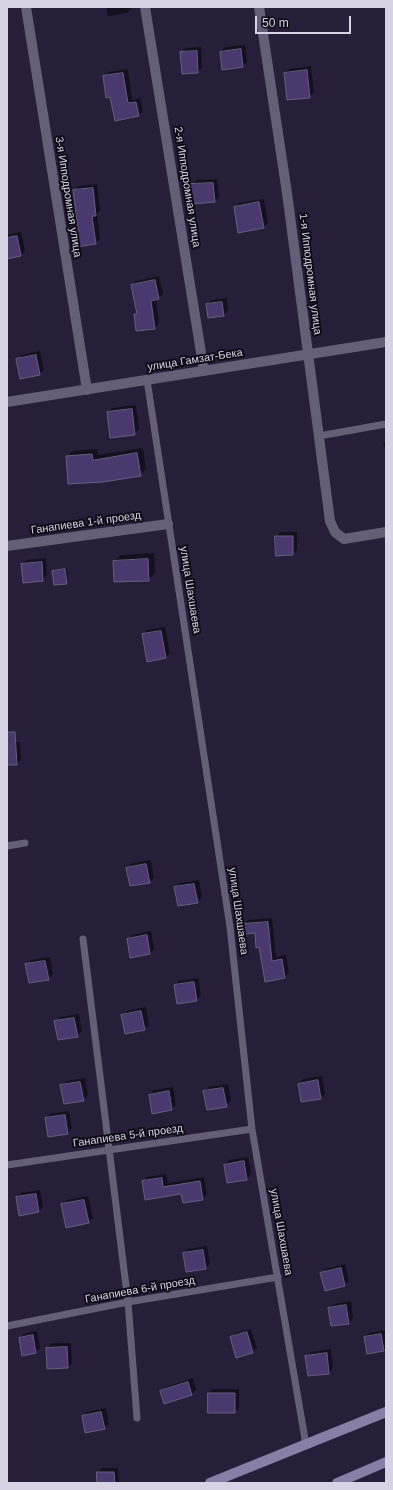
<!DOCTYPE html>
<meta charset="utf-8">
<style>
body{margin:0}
#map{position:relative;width:393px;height:1490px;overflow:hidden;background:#271f39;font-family:Helvetica,sans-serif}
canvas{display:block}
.frame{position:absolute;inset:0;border:8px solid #d7d3e4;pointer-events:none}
.scale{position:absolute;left:255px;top:16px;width:96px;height:18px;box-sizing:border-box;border:2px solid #d7d3e4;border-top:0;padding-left:5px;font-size:12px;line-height:14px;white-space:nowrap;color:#d7d3e4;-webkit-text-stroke:3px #0f0c17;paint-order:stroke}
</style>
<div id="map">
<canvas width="393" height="1490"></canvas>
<div class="frame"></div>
<div class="scale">50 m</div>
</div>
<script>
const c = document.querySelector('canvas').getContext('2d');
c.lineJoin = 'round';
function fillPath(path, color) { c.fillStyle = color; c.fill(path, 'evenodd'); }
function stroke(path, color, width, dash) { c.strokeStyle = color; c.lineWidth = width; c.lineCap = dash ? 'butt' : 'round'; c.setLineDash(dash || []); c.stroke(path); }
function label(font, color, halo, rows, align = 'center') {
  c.font = font + ' Helvetica,sans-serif'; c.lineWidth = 4; c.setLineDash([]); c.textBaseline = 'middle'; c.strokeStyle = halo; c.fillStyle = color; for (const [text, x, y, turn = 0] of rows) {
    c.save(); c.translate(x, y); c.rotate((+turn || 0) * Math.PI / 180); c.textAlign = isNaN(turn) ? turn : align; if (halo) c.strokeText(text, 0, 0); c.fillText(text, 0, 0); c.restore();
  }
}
fillPath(new Path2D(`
 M106,7H131L132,8L127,13L108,16Z
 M245,45L247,62L243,66L221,52L225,47Z
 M201,47L202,68L197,72L181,53L186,48Z
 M311,66L314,92L309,97L285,73L290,69Z
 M128,69L132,100L140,98L143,111L138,116L111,96L104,77L109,72Z
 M217,179L219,197L214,201L192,185L197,180Z
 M97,184L100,210L97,214L100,239L95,243L76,230L79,227L74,190L79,186Z
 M264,199L268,223L263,227L235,207L239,203Z
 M21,232L25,251L21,255L7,258V235Z
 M159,276L163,294L159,298L156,299L159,323L155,328L135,315L137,312L132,285L136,281Z
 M227,298L228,310L224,315L207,304L211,300Z
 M40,351L44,370L39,374L18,359L22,355Z
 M136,405L139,429L134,434L108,412L112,408Z
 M386,441V452L383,444Z
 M143,448L146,469L140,475L67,456L73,451L98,449V455Z
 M280,532H297V550L293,554L276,537Z
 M154,553L155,573L148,580L114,561L121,555Z
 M46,558L47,575L43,580L24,582L22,564L27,560Z
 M67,568L68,581L66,583L54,571L56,569Z
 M165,627L170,653L166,657L143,635L147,630Z
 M7,742H20L21,759L17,764H7Z
 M151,860L154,878L149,882L127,868L132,863Z
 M199,880L202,897L197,902L175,888L180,883Z
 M272,918L276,957L286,955L289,973L284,977L259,946L256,932L244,925L248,920Z
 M151,931L154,949L150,953L128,939L132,935Z
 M50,957L53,974L48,979L26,965L31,960Z
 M198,978L201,995L197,1000L178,1003L175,986L179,981Z
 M146,1007L149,1025L144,1029L122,1015L127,1011Z
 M79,1014L82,1031L77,1036L55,1022L60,1017Z
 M322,1076L325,1094L321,1098L299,1084L303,1079Z
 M85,1078L88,1095L83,1100L61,1086L66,1081Z
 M228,1084L231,1101L226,1106L204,1092L209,1087Z
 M173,1087L176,1105L172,1109L153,1112L150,1095L154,1090Z
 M69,1111L72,1128L68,1133L49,1136L46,1119L50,1114Z
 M248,1157L251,1174L247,1179L225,1165L229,1160Z
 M166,1174L168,1183L204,1177L207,1194L202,1199L143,1182L147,1177Z
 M40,1190L43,1207L39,1211L17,1197L21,1193Z
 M88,1196L93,1218L88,1222L62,1205L67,1200Z
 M207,1246L210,1263L206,1268L184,1254L188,1249Z
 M345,1264L349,1281L344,1285L322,1273L326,1269Z
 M351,1301L353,1318L349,1323L332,1325L329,1308L334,1304Z
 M251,1329L257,1348L252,1352L231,1337L236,1333Z
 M385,1330L386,1348L384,1350L368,1353L365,1337L369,1333Z
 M37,1331L40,1348L35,1352L20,1338L24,1334Z
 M52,1343H71L72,1363L68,1367L48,1368L47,1348Z
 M331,1349L333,1368L329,1373L308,1375L306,1356L311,1352Z
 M193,1378L196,1390L192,1394L165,1402L161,1391L166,1387Z
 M213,1389H239V1408L234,1412L209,1393Z
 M106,1408L109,1424L104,1428L83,1416L87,1412Z
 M102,1468H118L119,1482L118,1483H98V1473Z`), '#0007');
const building = new Path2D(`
 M241,49L243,67L222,70L220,52Z
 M197,51L198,73L182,74L180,52Z
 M307,70L310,98L287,100L284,73Z
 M123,73L128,103L136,102L139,116L115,121L110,97L106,98L103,76Z
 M213,183L215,202L193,204L191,184Z
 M93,188L96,216H92L96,244L77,247L75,230L78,229L73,190Z
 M259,202L264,228L238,233L234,207Z
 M17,236L21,256L7,259V238Z
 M155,280L159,299L151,301L155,329L136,331L134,314H137L131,285Z
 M222,302L224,316L208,318L206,304Z
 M36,355L40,375L20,379L16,359Z
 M132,409L135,435L110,438L107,412Z
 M137,453L141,476L103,482L68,484L66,456L92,454L93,460Z
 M275,536H293V555L276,556Z
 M148,559L149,581L114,582L113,561Z
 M42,562L43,581L23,583L21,564Z
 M65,569L67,584L54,585L52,571Z
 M161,631L166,658L147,662L142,634Z
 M7,732H15L17,765H7Z
 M146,864L150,883L130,886L126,868Z
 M194,884L198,903L178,906L174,887Z
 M268,922L272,961L282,959L285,978L265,982L259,947L256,948L255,933L244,934L243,924Z
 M147,935L150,954L130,958L127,939Z
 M45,961L49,980L29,983L25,964Z
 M194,982L197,1001L177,1004L174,985Z
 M141,1011L145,1030L125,1034L121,1015Z
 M74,1018L78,1037L58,1040L54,1021Z
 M318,1080L321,1099L301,1102L298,1084Z
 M80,1082L84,1101L64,1104L60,1085Z
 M223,1088L227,1107L207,1110L203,1091Z
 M169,1091L172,1110L152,1114L149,1095Z
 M65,1115L68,1134L48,1137L45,1118Z
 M244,1161L247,1180L227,1183L224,1165Z
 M162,1178L163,1187L200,1181L203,1200L183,1203L181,1194L145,1200L142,1181Z
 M36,1194L39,1212L19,1216L16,1197Z
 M84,1200L89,1223L66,1228L61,1204Z
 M203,1250L206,1269L186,1272L183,1253Z
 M341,1268L345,1286L325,1291L320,1273Z
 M346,1305L349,1324L331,1326L328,1308Z
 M247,1332L253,1353L236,1358L230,1337Z
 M381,1334L384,1351L367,1354L364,1337Z
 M33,1335L36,1353L22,1356L19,1338Z
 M67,1347L68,1368L47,1369L46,1348Z
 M327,1353L329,1374L308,1376L305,1356Z
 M188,1382L192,1395L164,1404L160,1391Z
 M208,1393H235V1413H208Z
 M101,1412L105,1429L85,1433L82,1416Z
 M97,1472H114L115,1483H97Z`);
fillPath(building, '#4a396e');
stroke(building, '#665e7d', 1);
stroke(new Path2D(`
 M147,380L230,927L252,1129L306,1445
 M319,436L386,424
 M7,846L25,843
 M83,939L128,1302L137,1418
 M7,1165L252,1129
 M7,1326L128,1302L278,1277`), '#645e77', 7);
stroke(new Path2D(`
 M26,7L87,390
 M145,7L204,371
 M259,7L287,193L330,521L335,532L344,539L386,532
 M7,402L386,342
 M7,546L168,524`), '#645e77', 10);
stroke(new Path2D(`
 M210,1483L386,1412
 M337,1483L386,1462`), '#887ea6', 10);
label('11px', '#d7d3e4', '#0f0c17', [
 ["2-я Ипподромная улица",187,187,81],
 ["3-я Ипподромная улица",68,197,81],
 ["1-я Ипподромная улица",310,274,83],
 ["улица Гамзат-Бека",195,360,-9],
 ["Ганапиева 1-й проезд",86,523,-8],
 ["улица Шахшаева",190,590,81],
 ["улица Шахшаева",238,911,82],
 ["Ганапиева 5-й проезд",128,1136,-8],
 ["улица Шахшаева",281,1232,80],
 ["Ганапиева 6-й проезд",140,1290,-10]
]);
</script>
